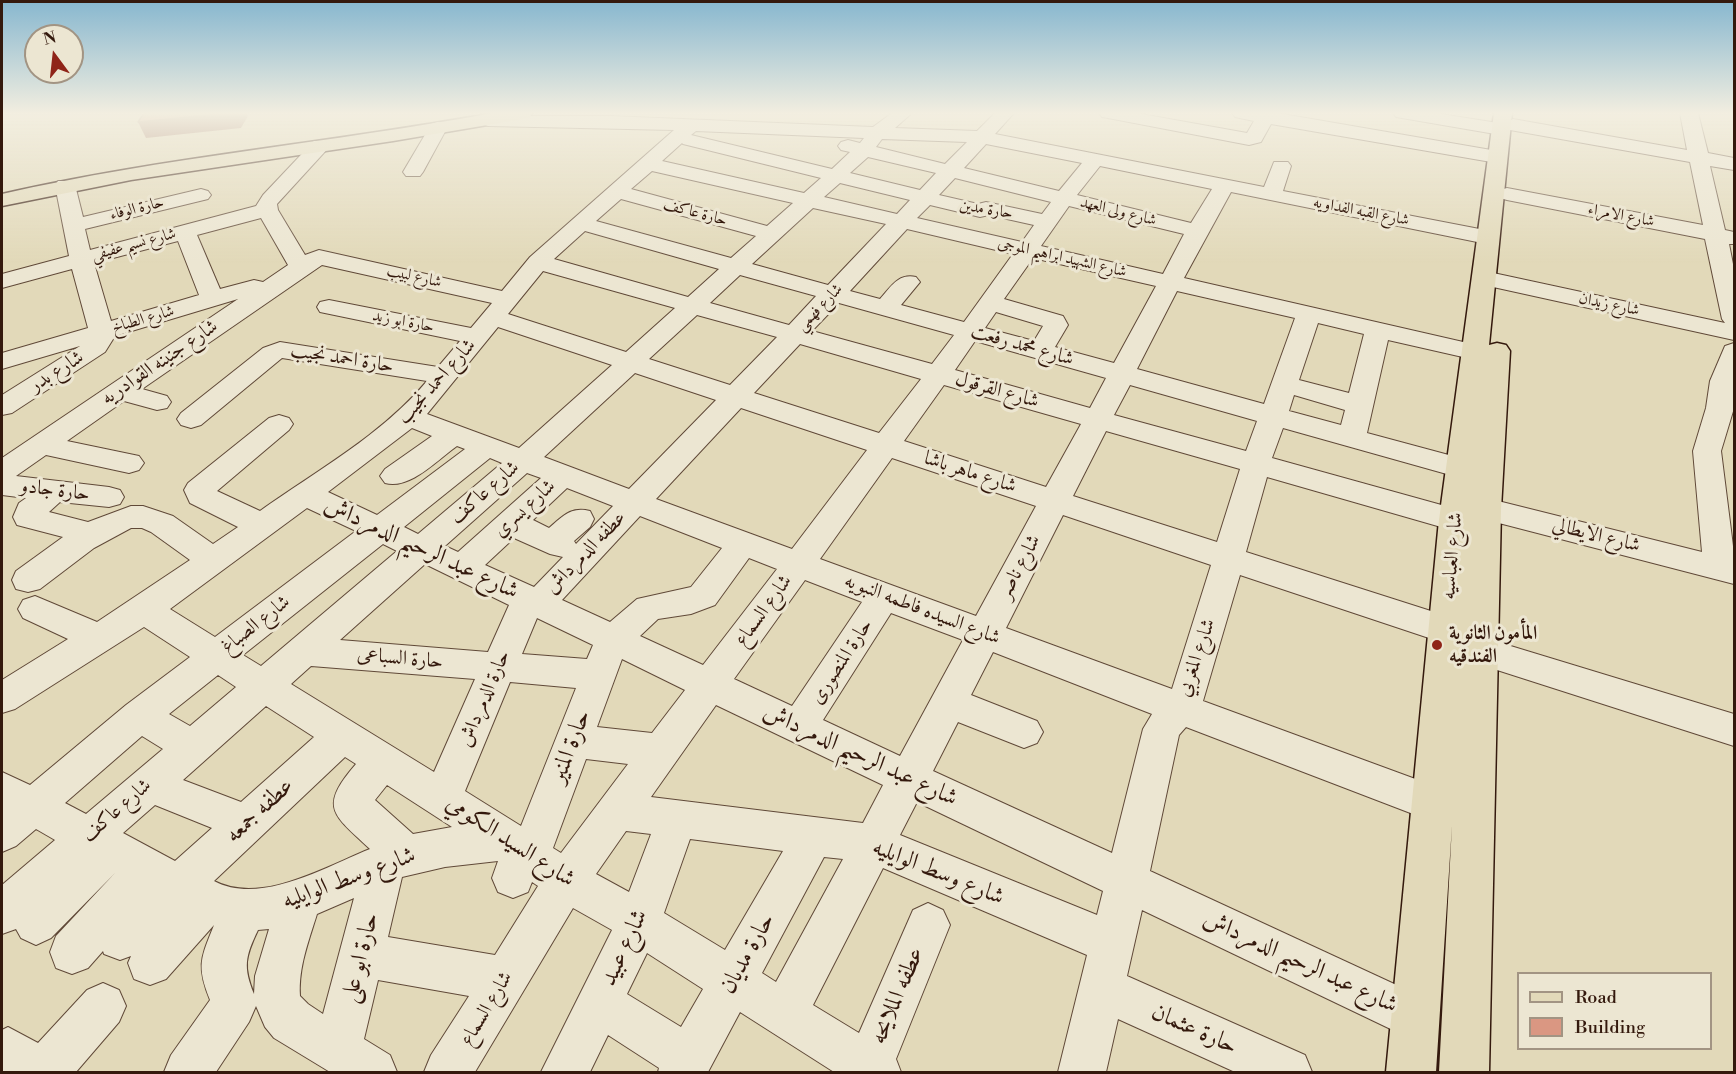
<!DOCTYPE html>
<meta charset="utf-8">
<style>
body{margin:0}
#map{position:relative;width:1736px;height:1074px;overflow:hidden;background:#e2d9b9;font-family:"Libre Bodoni",serif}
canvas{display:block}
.frame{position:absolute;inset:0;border:3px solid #34190d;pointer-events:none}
.legend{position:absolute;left:1517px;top:972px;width:195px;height:78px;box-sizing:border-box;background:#ece6d2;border:2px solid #a29483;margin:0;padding:8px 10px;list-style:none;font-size:18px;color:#34190d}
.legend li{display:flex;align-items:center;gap:12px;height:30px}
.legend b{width:30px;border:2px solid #a29483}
.north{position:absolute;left:24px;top:24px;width:60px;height:60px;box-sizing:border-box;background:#ece6d2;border:2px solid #a29483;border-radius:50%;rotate:345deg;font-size:16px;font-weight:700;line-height:24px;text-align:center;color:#34190d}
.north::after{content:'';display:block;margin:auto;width:21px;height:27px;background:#8f2418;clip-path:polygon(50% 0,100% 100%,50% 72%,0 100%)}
</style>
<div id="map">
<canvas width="1736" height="1074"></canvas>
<div class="frame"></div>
<ul class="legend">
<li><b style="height:8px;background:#e2d9b9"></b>Road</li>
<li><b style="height:16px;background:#da9782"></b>Building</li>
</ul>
<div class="north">N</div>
</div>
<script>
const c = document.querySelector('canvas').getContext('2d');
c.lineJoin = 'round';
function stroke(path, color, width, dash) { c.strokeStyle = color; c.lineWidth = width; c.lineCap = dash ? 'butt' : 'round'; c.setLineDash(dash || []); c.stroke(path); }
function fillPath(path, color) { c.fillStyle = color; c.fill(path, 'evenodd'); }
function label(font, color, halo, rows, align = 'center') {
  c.font = font + ' "Libre Bodoni",Amiri,serif'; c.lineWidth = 6; c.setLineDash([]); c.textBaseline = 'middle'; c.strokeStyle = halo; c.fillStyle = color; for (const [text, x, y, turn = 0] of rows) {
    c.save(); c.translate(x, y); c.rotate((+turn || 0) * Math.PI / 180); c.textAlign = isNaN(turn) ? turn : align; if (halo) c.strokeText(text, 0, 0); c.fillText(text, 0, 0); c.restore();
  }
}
const minor = new Path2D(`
 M892,113H912L895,128L977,131L995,113H1014L995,134L1264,187L1274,162H1288L1291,166L1283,191L1495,232L1498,237L1495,242L1487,244L1231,192L1184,278L1485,347L1489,352L1485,357L1476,360L1388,340L1367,433L1471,461L1476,468L1471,475L1461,478L1283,428L1272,458L1445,506L1443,502L1447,495L1458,491L1702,552L1693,451L1706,408L1710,381L1725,346L1734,343V408L1721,451L1734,554V584L1468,515L1470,520L1466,528L1455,531L1267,477L1246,552L1459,620L1464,630L1459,640L1447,644L1240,575L1203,701L1448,791L1454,804L1448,817L1434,822L1186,727L1179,735L1150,871L1431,1001L1438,1017L1431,1033L1415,1040L1399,1033L1142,910L1127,976L1305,1055L1312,1072H1235L1118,1019L1106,1072H1058L1087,955L883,868L813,1005L859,1033L913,910L928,903L943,910L950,925L896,1059L901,1072H834L740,1012L708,1072H658L659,1068L608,1035L590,1072H541L612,930L573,908L475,1072H424L431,1055L469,996L378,980L364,1039L390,1055L397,1072H330L274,1038L265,1027L256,1006L249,1022L216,1072H164L171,1055L210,1000C196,965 201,958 214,925L166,979L150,985L134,979L128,963L131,956L120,960L104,954L103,951L88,968L72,974L56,968L50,952L56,936L115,873L51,938L36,945L21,938L16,929L2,934V885L55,840L36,829L16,846L2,852V772L30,785L126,705L190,657L144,627L15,709L2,713V680L68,639L23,618L18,609L23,600L35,596L97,622L190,560L151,532L142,528H131L94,548L40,589L28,592L16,589L12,580L16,571L63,537L17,525L13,517L19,503L26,498L2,495V458L238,299L115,336L105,352L12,413L2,415V395L80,346L2,369V353L88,328L72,269L2,288V274L69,256L55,185L58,181H72L75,185L83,217L201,189L208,191L211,195L208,199L85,229L90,250L256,206L263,195L314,141H328L331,145L277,204L278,210L305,255L319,250L502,291L530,257L674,130L488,126L482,124L479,120L482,116H611L873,127ZM696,131L864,138L860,143L848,140L841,142L838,146L841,150L850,152L832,169L691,135ZM882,139L967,142L945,164L876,147ZM682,143L683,144L821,178L804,193L662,161ZM986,144L1082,163L1059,191L964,168ZM868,157L936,173L920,190L850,173ZM1100,166L1212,189L1191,223L1077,195ZM652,171L793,203L767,226L631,189ZM955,178L1051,202L1042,214L986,202L978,204L939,195ZM840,183L910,200L897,214L824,197ZM621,199L756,236L731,258L596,221ZM930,205L980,217L989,215L1034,225L1022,242L917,218ZM1069,206L1184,234L1163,274L1041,246ZM813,208L886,224L828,285L752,264ZM261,218L288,265L263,282L254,280L220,289L197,235ZM907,229L1013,254L964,322L901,305L920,282L916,277C898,273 891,287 880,299L850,291ZM585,231L719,269L688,297L554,259ZM178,241L199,295L111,321L94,263ZM1033,258L1156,286L1114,363L1055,347L1068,325L1063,316L1004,299ZM322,265L492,303L471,328L329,300L320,302L317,307L320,312L460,341L438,367L280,342L263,348L181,413L177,419L181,425L191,428L201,425L282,358L427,381C382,435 316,471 260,511L217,491L289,430L293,424L289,418L279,415L269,418L188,483L184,490L190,503L238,527L213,544L173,516L143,506H131L88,522L49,512L60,502L109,507L120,504L124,497L120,490L109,487L16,476L46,455L129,473L139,470L144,463L139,456L67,441L124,401L157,410L167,408L171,402L167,396L142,389ZM543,271L675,308L626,352L508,314ZM740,275L816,296L789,325L710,303ZM1177,291L1295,318L1264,404L1137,369ZM839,303L954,335L932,364L812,331ZM996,312L1043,326L1034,341L985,328ZM697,315L777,337L730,385L649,359ZM1318,323L1364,334L1349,393L1299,380ZM498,327L612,365L519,448L427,414ZM975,341L1106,378L1090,408L955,370ZM800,344L921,379L879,433L754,393ZM635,373L716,400L629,489L544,457ZM944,385L1081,424L1046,487L904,441ZM1130,385L1257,421L1246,451L1114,415ZM1294,395L1345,410L1341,425L1289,411ZM741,408L867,450L792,549L656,499ZM412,428L432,436L385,469L380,476L385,483C410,490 437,460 457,446L465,449L377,515L328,492ZM1106,431L1240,469L1217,542L1073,496ZM490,458L502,463L418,534L404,527ZM892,458L1036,506L976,616L820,559ZM527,473L541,478L458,552L445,546ZM567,488L613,506L576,544L574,541L590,527L594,519L590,511C571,506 563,516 549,528L533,520ZM307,508L356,531L215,637L170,609ZM1063,515L1211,565L1172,689L1006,628ZM640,516L722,548L691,587L637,599L610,622L562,600ZM514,538L550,554L563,557L534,587L485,565ZM383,544L397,551L261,666L243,655ZM749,558L777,569L703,665L640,636L658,619L691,614L715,605ZM425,564L509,605L488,652L340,640ZM805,580L862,602L792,706L734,679ZM891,613L963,640L900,756L823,720ZM537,618L593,645L587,659L522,654ZM993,652L1152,714L1143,729L1112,853L933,771L958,722L1024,748L1037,743L1043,732L1037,721L971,695ZM622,659L685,690L652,733L597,727ZM311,666L475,679L434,772L291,684ZM218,675L236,687L190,726L169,714ZM510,682L576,688L521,826L465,791ZM716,705L883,785L863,823L651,797ZM266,706L314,737L241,802L183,780ZM142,736L163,749L86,814L65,803ZM345,757L356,764C318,808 333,814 370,849C327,866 261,906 214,881ZM586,759L628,764L561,853L553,848ZM387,785L452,827L413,834L375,800ZM917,802L1103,891L1097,915L900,835ZM155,805L212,828L175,861L123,833ZM626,831L651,834L629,892L596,874ZM690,839L783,851L725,950L664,913ZM824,857L843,859L776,982L762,973ZM498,861L492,878L498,892L513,898L528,892L532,882L538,886L495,955L388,937L402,877L445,867ZM354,898L323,1014L308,1004L300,996C298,968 309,940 317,914ZM269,929L255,976L254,994C243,967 245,957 258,930ZM647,953L703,989L681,1027L627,994Z
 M1099,113H1136L1247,133L1254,121L1235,117L1232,113H1277L1497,151L1504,153L1507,157L1504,161L1497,163L1271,124L1261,142L1249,145L1108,118L1102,117Z
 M1393,113H1435L1504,124L1513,119L1687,150L1680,113H1698L1708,153L1734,158V170L1710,166L1725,230L1734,232V244H1729L1734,269V340L1484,285L1476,283L1472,278L1476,273L1484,271L1725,323L1722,319L1705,239L1507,200L1500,198L1497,194L1500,190L1507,188L1703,225L1690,162L1510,130L1501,135L1402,118L1396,117Z
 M438,122L445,124L447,128L423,172L420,176H406L403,172L429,128L431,124Z
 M1481,637L1734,714V746L1469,661L1463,651L1469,641Z
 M103,983L119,990L126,1006L119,1022L76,1072H2V1030L8,1027L38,1043L87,990Z`);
const major = new Path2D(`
 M493,113H532L530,117L523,119L393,141L131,180L2,206V194C164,157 330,143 493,113Z
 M1494,113H1512L1489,345L1497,343L1506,345L1510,351L1501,509L1489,1072H1439L1452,825L1436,1072H1386L1439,520Z`);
stroke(minor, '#604938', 2);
stroke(major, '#34190d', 3);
fillPath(minor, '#ece6d2');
fillPath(major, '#e2d9b9');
fillPath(new Path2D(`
 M229,113H247L248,116L241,128L146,138L138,122Z`), '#996a5b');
const building = new Path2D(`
 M144,113H229L138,122Z`);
fillPath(building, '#da9782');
stroke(building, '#996a5b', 1.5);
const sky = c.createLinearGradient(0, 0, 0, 263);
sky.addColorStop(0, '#87b7cf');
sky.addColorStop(0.43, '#f2eee0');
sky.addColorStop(1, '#f2eee000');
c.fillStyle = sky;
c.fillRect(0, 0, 1736, 263);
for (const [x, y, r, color] of [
 [1437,645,6,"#8f2418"]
]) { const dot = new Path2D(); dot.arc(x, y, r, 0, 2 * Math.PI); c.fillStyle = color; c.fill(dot); stroke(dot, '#ece6d2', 2); }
label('16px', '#34190d', '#ece6d2', [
 ["حارة الوفاء",137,209,-14],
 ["حارة مدين",986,210,9],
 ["شارع ولى العهد",1118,212,14],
 ["شارع القبه الفداويه",1361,212,11],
 ["حارة عاكف",695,213,15],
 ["شارع الامراء",1621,216,11],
 ["شارع نسيم عفيفي",134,245,-15],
 ["شارع الشهيد ابراهيم الموجى",1062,258,13],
 ["شارع لبيب",414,277,13],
 ["شارع زيدان",1609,305,12],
 ["شارع فهمي",820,308,-46],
 ["شارع الطباخ",143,320,-16],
 ["حارة ابو زيد",403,322,11]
]);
label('20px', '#34190d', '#ece6d2', [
 ["شارع محمد رفعت",1022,346,16],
 ["حارة احمد نجيب",342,359,9],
 ["شارع جنينه القوادريه",160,363,-34],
 ["شارع بدر",57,372,-32],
 ["شارع احمد نجيب",437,382,-48],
 ["شارع القرقول",997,391,16],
 ["شارع ماهر باشا",970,473,18],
 ["حارة جادو",55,491,7],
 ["شارع عاكف",485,493,-41],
 ["شارع يسري",525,509,-42],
 ["شارع الايطالي",1596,536,14],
 ["عطفه الدمرداش",586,553,-46],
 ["شارع العباسيه",1453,556,-85],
 ["شارع ناصر",1020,567,-62],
 ["شارع السيده فاطمه النبويه",922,610,21],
 ["شارع السماع",764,611,-54],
 ["شارع الصباغ",256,625,-38],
 ["شارع المغربي",1197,658,-71],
 ["حارة السباعى",400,659,5],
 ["حارة المنصورى",842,662,-57],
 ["حارة الدمرداش",485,699,-67],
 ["شارع عاكف",117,811,-41],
 ["شارع السماع",487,1009,-59]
]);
label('bold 20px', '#34190d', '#ece6d2', [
 ["المأمون الثانوية",1449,634],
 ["الفندقيه",1449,657]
], 'left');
label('24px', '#34190d', '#ece6d2', [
 ["شارع عبد الرحيم الدمرداش",421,549,25],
 ["حارة المنير",571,747,-69],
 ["شارع عبد الرحيم الدمرداش",860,756,25],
 ["عطفه جمعه",260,811,-43],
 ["شارع السيد الكومي",510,842,33],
 ["شارع وسط الوايليه",938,873,22],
 ["شارع وسط الوايليه",349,879,-20],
 ["شارع عبيد",625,948,-65],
 ["حارة مديان",748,954,-61],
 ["حارة ابو على",361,958,-76],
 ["شارع عبد الرحيم الدمرداش",1300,963,25],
 ["عطفه الملايحه",898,996,-67],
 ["حارة عثمان",1194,1030,24]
]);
</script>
